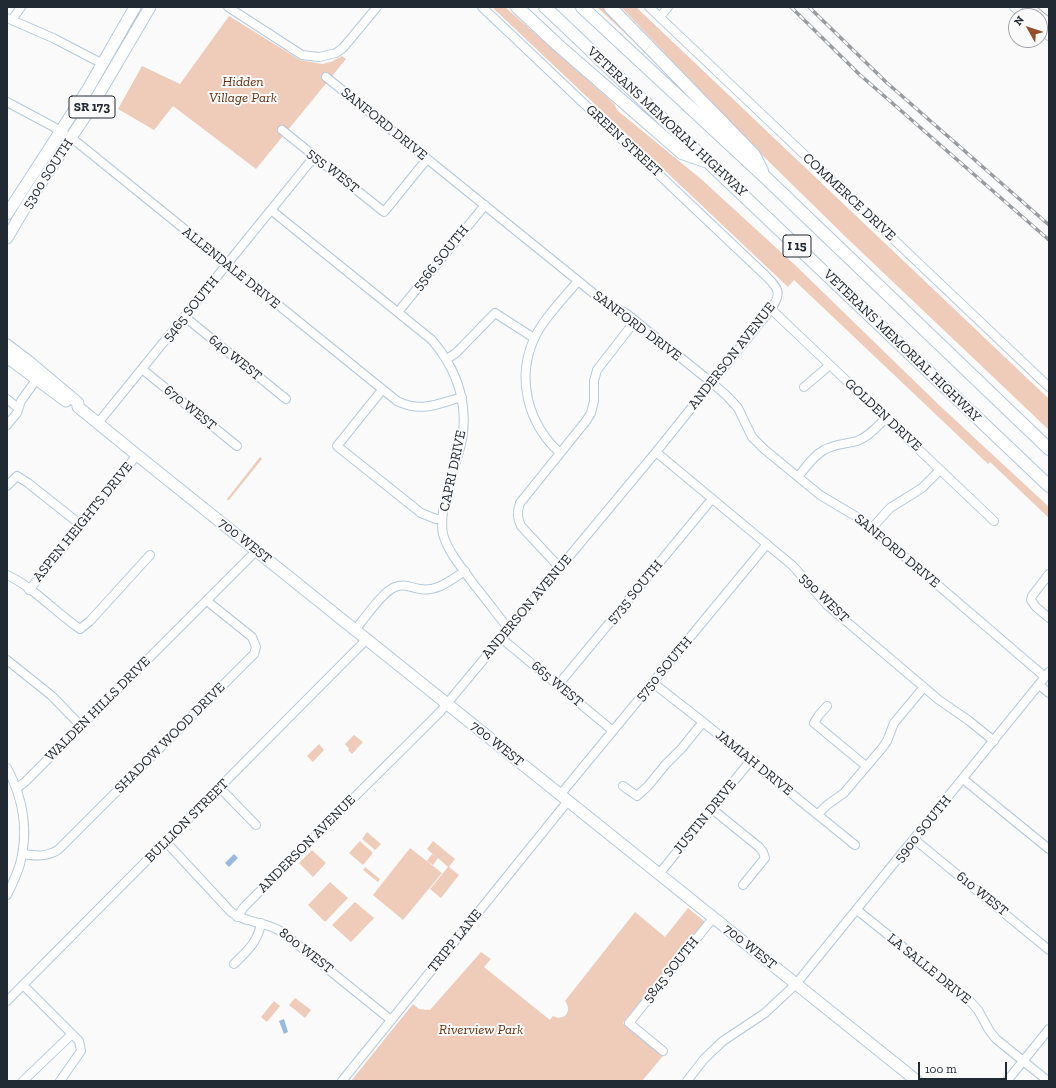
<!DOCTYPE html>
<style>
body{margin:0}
#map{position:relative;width:1056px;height:1088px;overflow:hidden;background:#fafafa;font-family:"Zilla Slab",serif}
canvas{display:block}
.frame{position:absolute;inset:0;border:8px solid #212932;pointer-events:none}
.north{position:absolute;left:1008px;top:8px;width:40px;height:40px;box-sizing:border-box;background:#fafafa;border:1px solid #a3a6aa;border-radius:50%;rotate:309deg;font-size:11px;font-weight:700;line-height:16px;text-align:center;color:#212932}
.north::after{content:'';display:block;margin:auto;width:14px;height:18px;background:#954e28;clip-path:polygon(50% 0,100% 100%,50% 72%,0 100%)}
.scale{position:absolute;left:918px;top:1062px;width:89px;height:18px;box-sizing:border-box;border:2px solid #212932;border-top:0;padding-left:5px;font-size:12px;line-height:14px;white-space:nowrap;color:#212932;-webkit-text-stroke:3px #fafafa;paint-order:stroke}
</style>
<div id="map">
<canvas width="1056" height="1088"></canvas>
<div class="frame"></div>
<div class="north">N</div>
<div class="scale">100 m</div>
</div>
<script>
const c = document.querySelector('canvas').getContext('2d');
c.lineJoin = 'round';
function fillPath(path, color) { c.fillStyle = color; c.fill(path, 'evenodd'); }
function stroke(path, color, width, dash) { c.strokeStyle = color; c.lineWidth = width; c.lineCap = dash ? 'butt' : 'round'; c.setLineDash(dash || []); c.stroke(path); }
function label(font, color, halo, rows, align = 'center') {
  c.font = font + ' "Zilla Slab",serif'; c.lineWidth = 4; c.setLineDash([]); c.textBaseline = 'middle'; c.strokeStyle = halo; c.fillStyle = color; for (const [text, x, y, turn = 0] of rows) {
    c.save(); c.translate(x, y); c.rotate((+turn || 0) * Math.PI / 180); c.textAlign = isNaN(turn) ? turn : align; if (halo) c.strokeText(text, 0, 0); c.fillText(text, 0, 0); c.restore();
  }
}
fillPath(new Path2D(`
 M492,7H505L609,99L614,104L618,111L701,179L796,266L939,405L1049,507V518L990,462L988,464L794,280L788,287Z
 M597,7H605L650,52L647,54Z
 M621,7H636L1049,399V430L851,242L759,152Z
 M229,16L300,60L322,64L331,62L342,56L346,59L256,169L173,106L154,130L118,109L142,66L180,84Z
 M260,457L262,459L229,500H227V499Z
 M354,735L363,742L352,754L348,750L349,749L345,744Z
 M319,744L324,750L313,762L307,756Z
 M367,832L381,844L375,850L362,839Z
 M360,841L373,853L363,865L349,853Z
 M433,841L455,859L449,867L459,875L441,898L430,889L448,867L438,858L433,865L427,861L432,854L437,858L427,849Z
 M410,848L442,873L403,920L373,895Z
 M312,850L326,863L313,877L299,863Z
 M365,867L380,879L378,882L363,870Z
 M330,882L348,898L325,922L308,905Z
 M355,902L374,918L351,942L332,925Z
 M688,908L704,921V923L623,1023L663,1056L642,1081H351L413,1004L419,1009L430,1010L481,952L491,959L484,967L550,1020L553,1016C564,1022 573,1011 565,1001L635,912L665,937Z
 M295,998L311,1010L305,1018L289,1005Z
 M274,1001L280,1006L267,1022L261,1017Z`), '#efcbb9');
fillPath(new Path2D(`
 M234,854L238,858L229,867L225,863Z
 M284,1019L288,1032L284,1034L279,1021Z`), '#99bade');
const minor = new Path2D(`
 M228,7L302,55L319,57L336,53L343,48L377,7
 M649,7L1049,387
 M1014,7L1024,16
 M660,17L668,7
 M7,18L53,38L103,64
 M12,20L21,7
 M1040,29L1049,36
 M326,77L603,301L627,314L712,383L726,395L738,408L752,437L764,449L820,495L862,520L1045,677
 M7,102L52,126L78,143L397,401C421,413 437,404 462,397
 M282,130L384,212L427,159
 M271,210L432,340C454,366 467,398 463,433C461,451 453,468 449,486C445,501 440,518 443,534C448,553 464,570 475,586C487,600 497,615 509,629
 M771,309L994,521
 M398,312L485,205
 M185,317L286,399
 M447,359L456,353L495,313L534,338
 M142,369L237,446
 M804,387L830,365
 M382,390L337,446L421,513L436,519H442
 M7,399L18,408
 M98,423L314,157
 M7,425L17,413L21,401L36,380
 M656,452L793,566L827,605L939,700L968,720L994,741
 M560,453C528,424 516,379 534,339C543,319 564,298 578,281
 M798,477C806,467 813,456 824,450C834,444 846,444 857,441C868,437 877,427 886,418
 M7,486L17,476L28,483L81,525
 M872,528L890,508L922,488L940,470
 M560,568L521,526C517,517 517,512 520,503L586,421L591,413L594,401V381L597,370L635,321
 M1049,574L1032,596L1031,600L1036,607L1049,618
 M7,575C32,586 56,613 80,629L90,621L150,555
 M29,590L137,455
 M355,630C365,618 382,592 395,587C405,583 411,588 420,589C437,592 451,580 465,571
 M501,638L613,731
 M7,660L52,696L81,726
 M653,683L703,722L855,845
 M558,685L712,499
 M1039,685L1049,693
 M827,706L819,715L814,723L866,766
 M7,768C23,798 29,830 20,864C17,874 12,885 7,895
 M963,779L1049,849
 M623,786L637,796L648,786L666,764L682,748L703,722
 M17,788L25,782L256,551
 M220,788L256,825
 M560,795L767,544
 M712,809L759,847L763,852L765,858L743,885
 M818,814L827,805L844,793L883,747L887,741L894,723L924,687
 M914,839L1049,950
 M166,842L231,912C247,924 265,921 282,932L391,1020
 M22,854C36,856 46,857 58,850L254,654L256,647L252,637L207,601
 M659,874L751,760
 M857,910L968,999L978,1010L989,1030L996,1039L1048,1081
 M237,917L244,907L440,712L656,452L771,309C782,293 779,289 766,276L482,7
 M234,964C247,951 258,942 261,923
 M23,985L79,1041L81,1051L60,1081
 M7,1001L367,639
 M663,1051L629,1023L713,918
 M23,1081L72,1034
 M342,1081L568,801
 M687,1081L704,1059L723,1041L765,1013L796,984L1049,672
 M1007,1081L1049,1029`);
const major = new Path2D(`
 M7,214L88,89L135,7
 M7,238L27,204L90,109L150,7
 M7,345L28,361L78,403V407L137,455L917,1081
 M7,357L66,401`);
const highway = new Path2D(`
 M517,7L560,47L682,153L705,161
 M545,7L1049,486
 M582,7L765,177L1049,449
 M610,7L754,155L762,171`);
stroke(minor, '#b4c9e0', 10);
stroke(major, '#b4c9e0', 13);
stroke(highway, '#b4c9e0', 14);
stroke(minor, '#fff', 8);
stroke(major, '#fff', 11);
stroke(highway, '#fff', 12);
stroke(new Path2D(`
 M1037,7L1049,17`), '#989ca0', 1);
const rail = new Path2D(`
 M791,7L859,74L1049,240
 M809,7L886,82L1049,225`);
stroke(rail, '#989ca0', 3.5);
stroke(rail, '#fafafa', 2, [6]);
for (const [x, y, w] of [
 [92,107,46],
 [797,246,28]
]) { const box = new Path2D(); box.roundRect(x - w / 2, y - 11, w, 22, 3); c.fillStyle = '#fafafa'; c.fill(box); stroke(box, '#212932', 1); }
label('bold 13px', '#212932', null, [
 ["SR 173",92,107],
 ["I 15",797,246]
]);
label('italic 14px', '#6a3110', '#fafafa', [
 ["Hidden",243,82],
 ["Village Park",243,98],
 ["Riverview Park",481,1030]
]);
label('14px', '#212932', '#fafafa', [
 ["VETERANS MEMORIAL HIGHWAY",667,122,43],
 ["SANFORD DRIVE",384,124,39],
 ["GREEN STREET",624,141,43],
 ["555 WEST",333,171,39],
 ["5300 SOUTH",48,174,-57],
 ["COMMERCE DRIVE",849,197,43],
 ["5566 SOUTH",441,258,-51],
 ["ALLENDALE DRIVE",231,268,39],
 ["5465 SOUTH",191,309,-51],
 ["SANFORD DRIVE",637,326,37],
 ["VETERANS MEMORIAL HIGHWAY",902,346,44],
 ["ANDERSON AVENUE",732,356,-52],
 ["640 WEST",235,358,39],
 ["670 WEST",190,408,39],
 ["GOLDEN DRIVE",883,415,43],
 ["CAPRI DRIVE",453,471,-78],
 ["ASPEN HEIGHTS DRIVE",83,522,-51],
 ["700 WEST",245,541,39],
 ["SANFORD DRIVE",897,551,40],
 ["5735 SOUTH",635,592,-50],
 ["590 WEST",824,598,45],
 ["ANDERSON AVENUE",527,607,-50],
 ["5750 SOUTH",664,669,-50],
 ["665 WEST",557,684,40],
 ["WALDEN HILLS DRIVE",98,709,-45],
 ["SHADOW WOOD DRIVE",170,738,-45],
 ["700 WEST",497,744,39],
 ["JAMIAH DRIVE",754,763,39],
 ["JUSTIN DRIVE",705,817,-51],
 ["BULLION STREET",187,821,-45],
 ["5900 SOUTH",923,829,-51],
 ["ANDERSON AVENUE",307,844,-45],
 ["610 WEST",982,894,39],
 ["TRIPP LANE",455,941,-51],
 ["700 WEST",750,947,39],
 ["800 WEST",306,951,38],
 ["LA SALLE DRIVE",929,969,39],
 ["5845 SOUTH",671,970,-51]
]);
</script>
